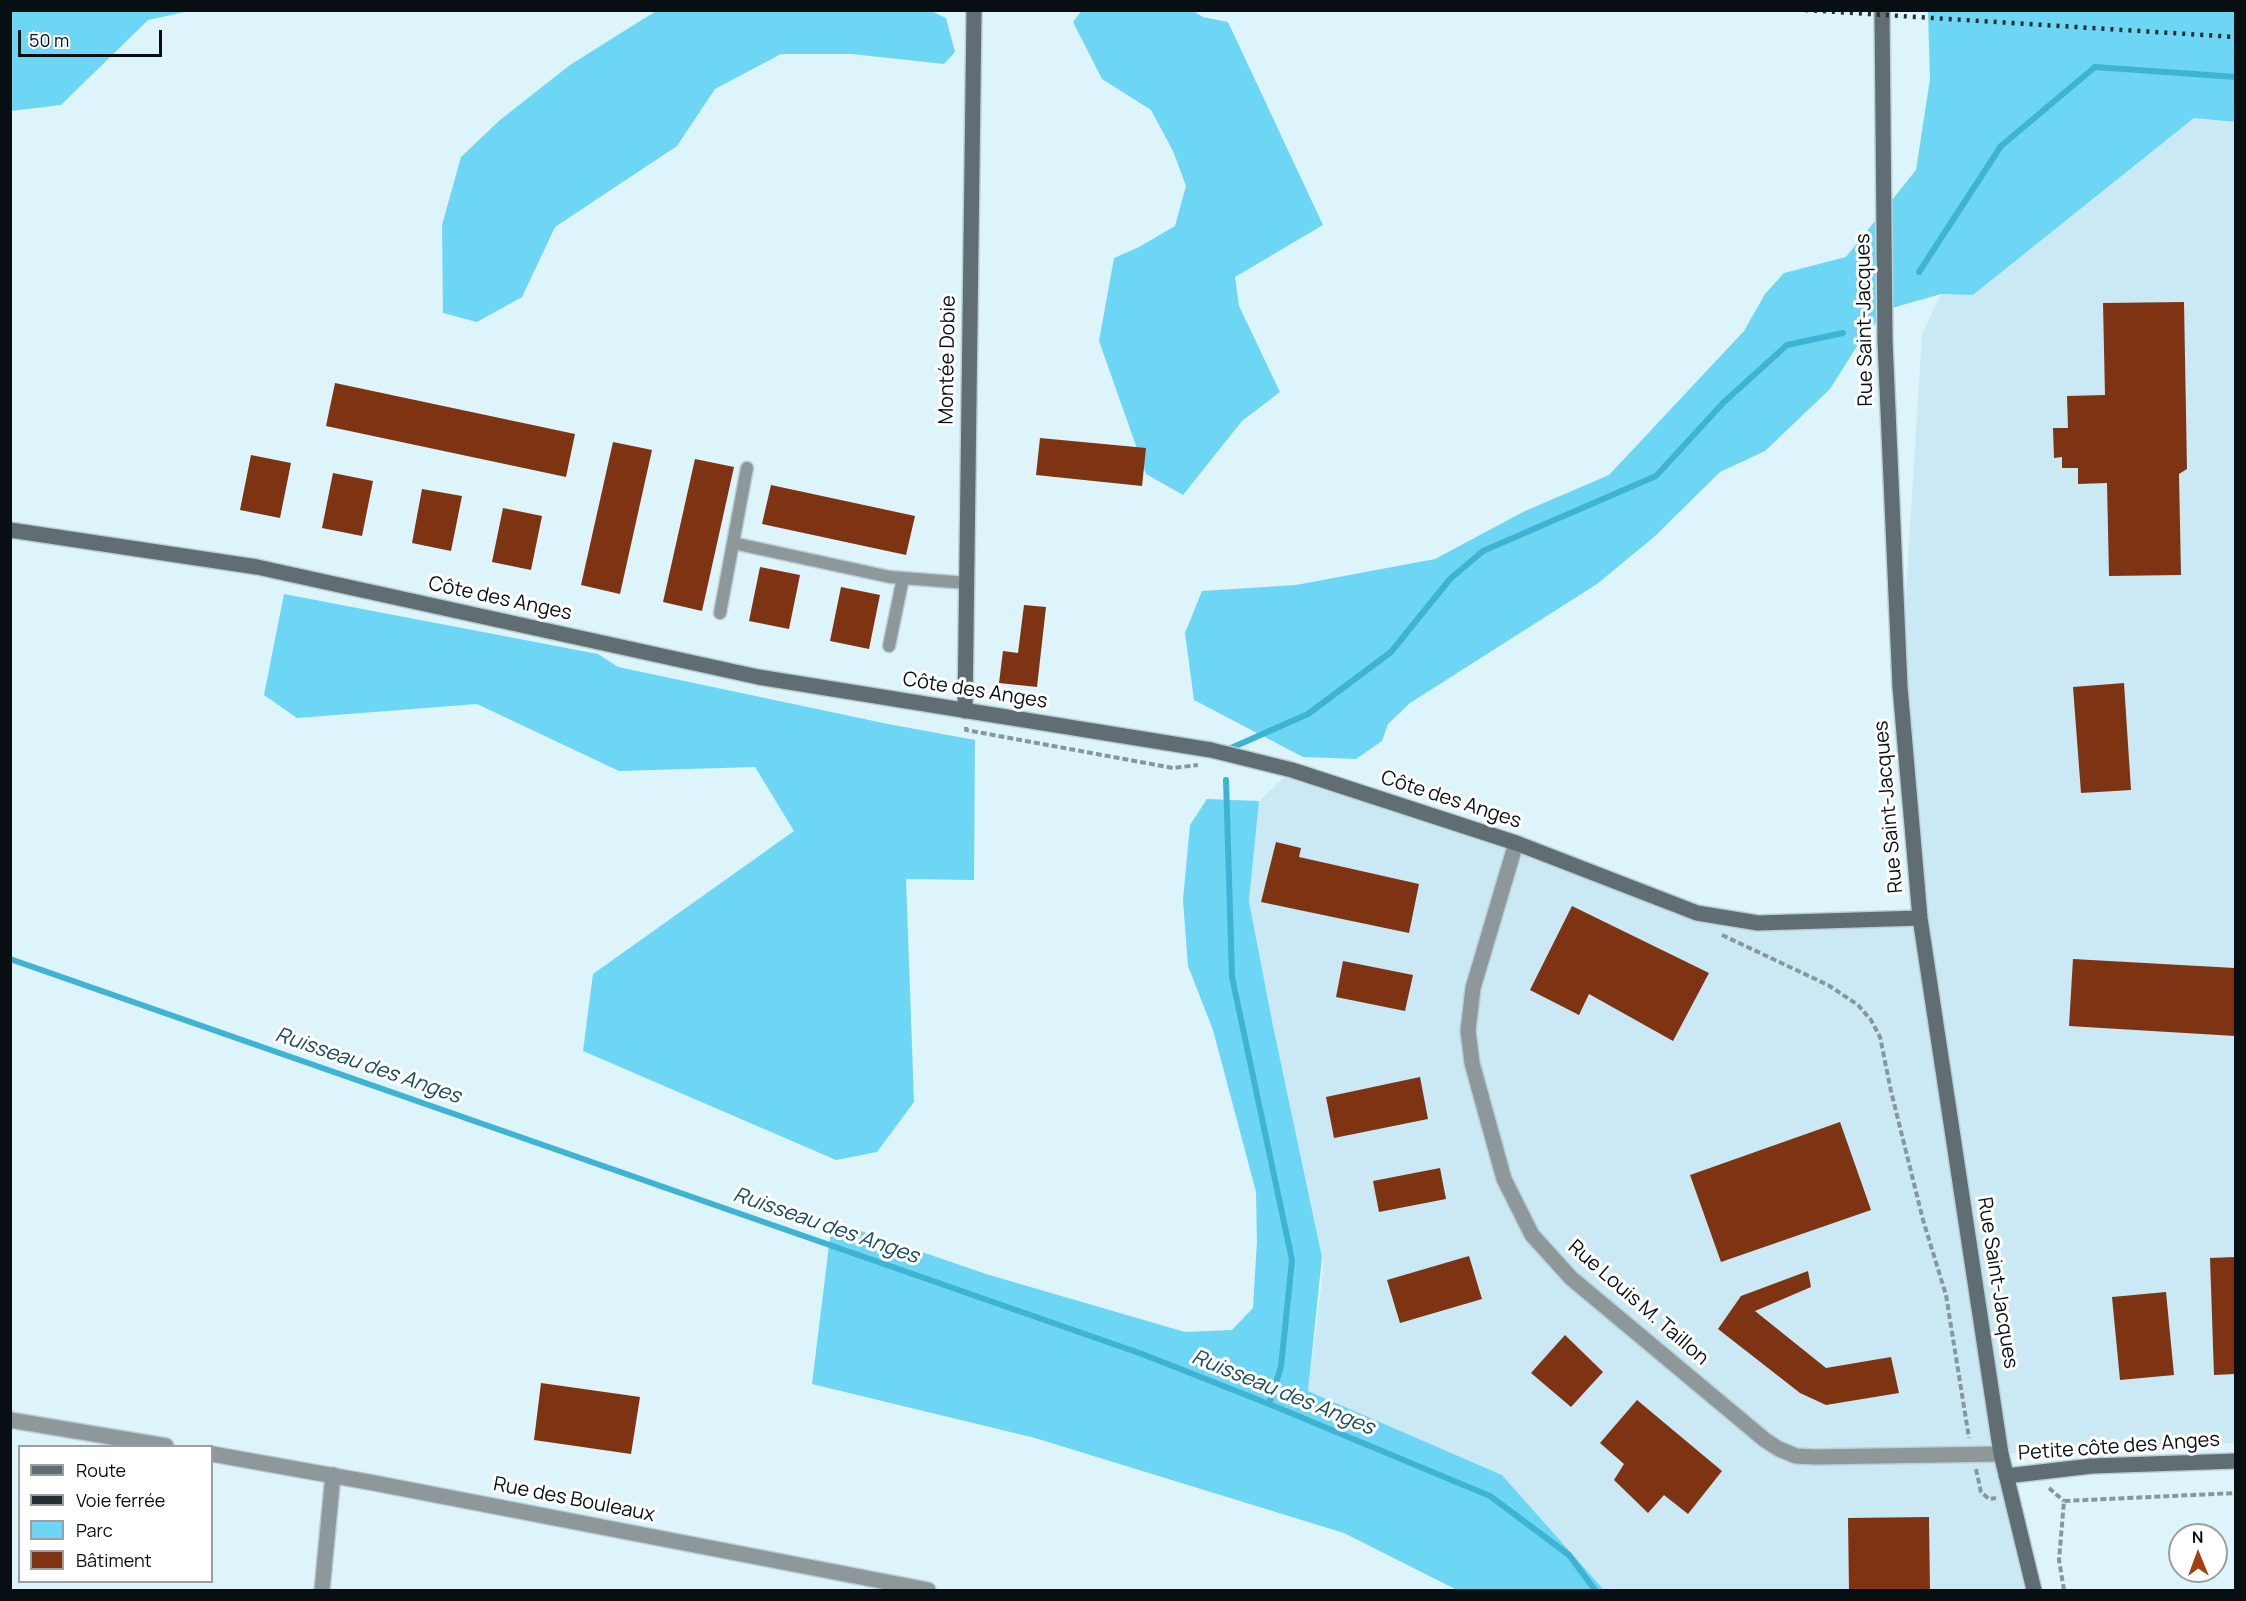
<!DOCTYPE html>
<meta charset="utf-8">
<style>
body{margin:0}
#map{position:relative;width:2246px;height:1601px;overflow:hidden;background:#ddf4fb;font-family:Manrope,sans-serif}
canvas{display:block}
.frame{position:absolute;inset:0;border:12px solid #080f12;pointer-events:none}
.legend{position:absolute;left:18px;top:1445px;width:195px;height:138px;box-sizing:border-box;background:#fff;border:2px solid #9c9fa0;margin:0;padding:8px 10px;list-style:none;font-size:18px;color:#080f12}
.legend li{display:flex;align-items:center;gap:12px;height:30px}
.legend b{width:30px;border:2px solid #9c9fa0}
.north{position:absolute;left:2168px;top:1523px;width:60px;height:60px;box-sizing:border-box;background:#fff;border:2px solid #9c9fa0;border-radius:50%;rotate:359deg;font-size:16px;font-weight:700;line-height:24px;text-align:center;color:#080f12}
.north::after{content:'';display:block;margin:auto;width:21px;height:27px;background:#a43f0e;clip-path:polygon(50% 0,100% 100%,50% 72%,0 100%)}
.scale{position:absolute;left:18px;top:30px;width:144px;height:27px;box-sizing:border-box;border:3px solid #080f12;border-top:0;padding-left:8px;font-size:18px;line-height:21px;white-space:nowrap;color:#080f12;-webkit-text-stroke:4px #fff;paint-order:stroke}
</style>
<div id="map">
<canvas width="2246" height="1601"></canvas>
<div class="frame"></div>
<ul class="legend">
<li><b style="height:8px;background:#606d72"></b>Route</li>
<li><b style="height:8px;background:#252e31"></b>Voie ferrée</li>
<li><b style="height:16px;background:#6dd6f5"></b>Parc</li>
<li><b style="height:16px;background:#7e3413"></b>Bâtiment</li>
</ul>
<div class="north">N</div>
<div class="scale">50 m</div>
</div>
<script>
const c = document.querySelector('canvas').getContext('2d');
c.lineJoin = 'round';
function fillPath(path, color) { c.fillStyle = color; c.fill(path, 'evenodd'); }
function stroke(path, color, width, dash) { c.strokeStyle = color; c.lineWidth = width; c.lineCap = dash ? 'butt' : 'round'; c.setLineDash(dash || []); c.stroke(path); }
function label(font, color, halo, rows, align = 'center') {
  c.font = font + ' Manrope,sans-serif'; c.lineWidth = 6; c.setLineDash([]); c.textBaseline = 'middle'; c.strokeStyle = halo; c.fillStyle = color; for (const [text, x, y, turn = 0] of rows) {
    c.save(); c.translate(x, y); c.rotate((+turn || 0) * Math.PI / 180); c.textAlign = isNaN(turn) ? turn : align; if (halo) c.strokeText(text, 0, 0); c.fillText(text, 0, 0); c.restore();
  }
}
fillPath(new Path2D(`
 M2194,118L2235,122V1443L2001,1454L2031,1590H1604L1502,1475L1308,1391L1324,1264L1272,1021L1249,901L1259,801L1292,770L1697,913L1758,923L1920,918L1900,687L1922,334L1941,294L1973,295Z`), '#cae9f4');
fillPath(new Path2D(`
 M11,10H189V11L148,20L61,105L11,111Z
 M929,10L946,18L955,52L944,64L852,54H781L715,89L677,146L555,227L522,297L477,322L443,313L442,225L461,157L500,120L570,65L656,11Z
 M1082,10L1193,11L1203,17L1228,22L1323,225L1235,277L1239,306L1280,392L1242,421L1183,495L1146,474L1099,341L1114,258L1139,247L1175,226L1186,186L1173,151L1151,110L1102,79L1073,22Z
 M1928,11H2235V122L2194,118L1973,295L1941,294L1892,308L1866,332L1830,389L1765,451L1720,472L1654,537L1597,584L1410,703L1388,724L1382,741L1356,759L1303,757L1194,700L1185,633L1202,591L1296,585L1435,559L1525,511L1609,475L1744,331L1765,294L1784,273L1846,257L1916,170L1930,79Z
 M284,594L598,654L618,667L888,724L975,740L974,880L906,879L914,1102L877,1152L836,1160L583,1051L593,974L794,831L755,767L619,771L477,704L297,718L264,695Z
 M1207,799L1259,801L1249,901L1272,1021L1322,1257L1308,1391L1502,1475L1604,1590H1457L1344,1533L1035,1438L812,1384L832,1221L986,1274L1185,1332L1232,1330L1253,1308L1257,1241L1256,1192L1213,1030L1188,966L1183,900L1190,825Z`), '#6dd6f5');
stroke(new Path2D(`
 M1919,272L2001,146L2095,67L2236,77
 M1231,748L1308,714L1391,652L1450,579L1483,551L1656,476L1724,402L1787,345L1843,333
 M1226,780L1232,977L1292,1260L1281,1367L1269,1404
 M10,959L1142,1354L1269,1404L1490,1496L1569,1555L1595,1590`), '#3eb3d3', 6);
fillPath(new Path2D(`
 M2184,302L2187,469L2179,474L2181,575L2109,576L2107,483L2078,484V468H2062V457L2054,458L2053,428H2068L2067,396L2105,395L2103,303Z
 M335,383L575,434L566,477L326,426Z
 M1040,438L1146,448L1142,486L1036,475Z
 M613,442L652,450L620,594L581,585Z
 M251,455L291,463L280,518L240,510Z
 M695,459L734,467L702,611L663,602Z
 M333,473L373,481L362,536L322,528Z
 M771,485L915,516L906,555L762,524Z
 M422,489L462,496L451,551L412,543Z
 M503,508L542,516L531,570L492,562Z
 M760,567L800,575L789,629L749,621Z
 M841,587L880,595L869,649L830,641Z
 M1024,605L1046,607L1037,687L999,683L1003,651L1018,653Z
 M2124,683L2131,790L2081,793L2073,687Z
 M1276,842L1301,848L1299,857L1419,884L1409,933L1261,902Z
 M1572,906L1709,973L1673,1041L1589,994L1579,1015L1530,990Z
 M2073,959L2235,968V1036L2069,1026Z
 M1343,961L1413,975L1405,1011L1336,997Z
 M1420,1077L1428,1119L1334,1138L1326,1097Z
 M1840,1122L1871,1210L1721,1262L1690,1175Z
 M1440,1168L1446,1199L1379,1212L1373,1181Z
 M1469,1256L1482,1299L1400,1323L1387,1280Z
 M2235,1257V1374L2214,1375L2210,1258Z
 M1808,1271L1811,1287L1755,1311L1826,1368L1891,1357L1899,1393L1826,1405L1800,1393L1718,1329L1741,1296Z
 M2166,1292L2174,1375L2120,1380L2112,1297Z
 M1565,1335L1603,1372L1571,1407L1531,1373Z
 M541,1383L640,1397L631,1454L534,1440Z
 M1637,1400L1722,1471L1688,1514L1664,1495L1648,1513L1614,1480L1624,1464L1600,1443Z
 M1929,1517L1930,1590H1849L1848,1518Z`), '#7e3413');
const lane = new Path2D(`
 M747,468L733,543L890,577L967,583
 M720,613L733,543
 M889,646L903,578`);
const street = new Path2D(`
 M1516,843L1473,988L1468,1031L1472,1063L1504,1179L1532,1235L1571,1278L1765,1440L1779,1449L1796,1456L1815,1457L2001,1454
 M10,1420L166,1446
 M212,1454L374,1483L928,1590
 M322,1590L333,1475`);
const secondary = new Path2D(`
 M1882,10L1885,341L1900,687L1920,918L2001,1454L2034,1590
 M10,530L257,567L758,677L1211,750L1292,770L1516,843L1697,913L1758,923L1920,918
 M965,711L974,10
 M2006,1476L2092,1466L2236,1461`);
stroke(lane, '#bbcfd6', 15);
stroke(street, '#bbcfd6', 18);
stroke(secondary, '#bbcfd6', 18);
stroke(new Path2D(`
 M966,727V730L1173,768L1198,765
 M1722,935L1828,985L1858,1005L1871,1020L1880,1037L1891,1091L1923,1220L1946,1295L1969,1438
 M1976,1469L1981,1492L1989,1499L1996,1498
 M2049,1488L2064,1501
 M2064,1590L2059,1560L2064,1501L2236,1493`), '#87989d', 4, [6, 3]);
stroke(lane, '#8e979a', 12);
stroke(street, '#8e979a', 15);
stroke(secondary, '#606d72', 15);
stroke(new Path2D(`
 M1805,10L2236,37`), '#252e31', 4.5, [3, 6]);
label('20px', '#080f12', '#fff', [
 ["Rue Saint-Jacques",1865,320,-91],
 ["Montée Dobie",948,360,-89],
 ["Côte des Anges",500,599,12],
 ["Côte des Anges",975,691,9],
 ["Côte des Anges",1451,800,18],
 ["Rue Saint-Jacques",1889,807,-95],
 ["Rue Saint-Jacques",1997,1283,81],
 ["Rue Louis M. Taillon",1638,1303,41],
 ["Petite côte des Anges",2119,1447,-4],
 ["Rue des Bouleaux",574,1500,11]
]);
label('italic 21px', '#1a4b59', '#fff', [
 ["Ruisseau des Anges",368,1066,19],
 ["Ruisseau des Anges",826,1226,19],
 ["Ruisseau des Anges",1283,1393,22]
]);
</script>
